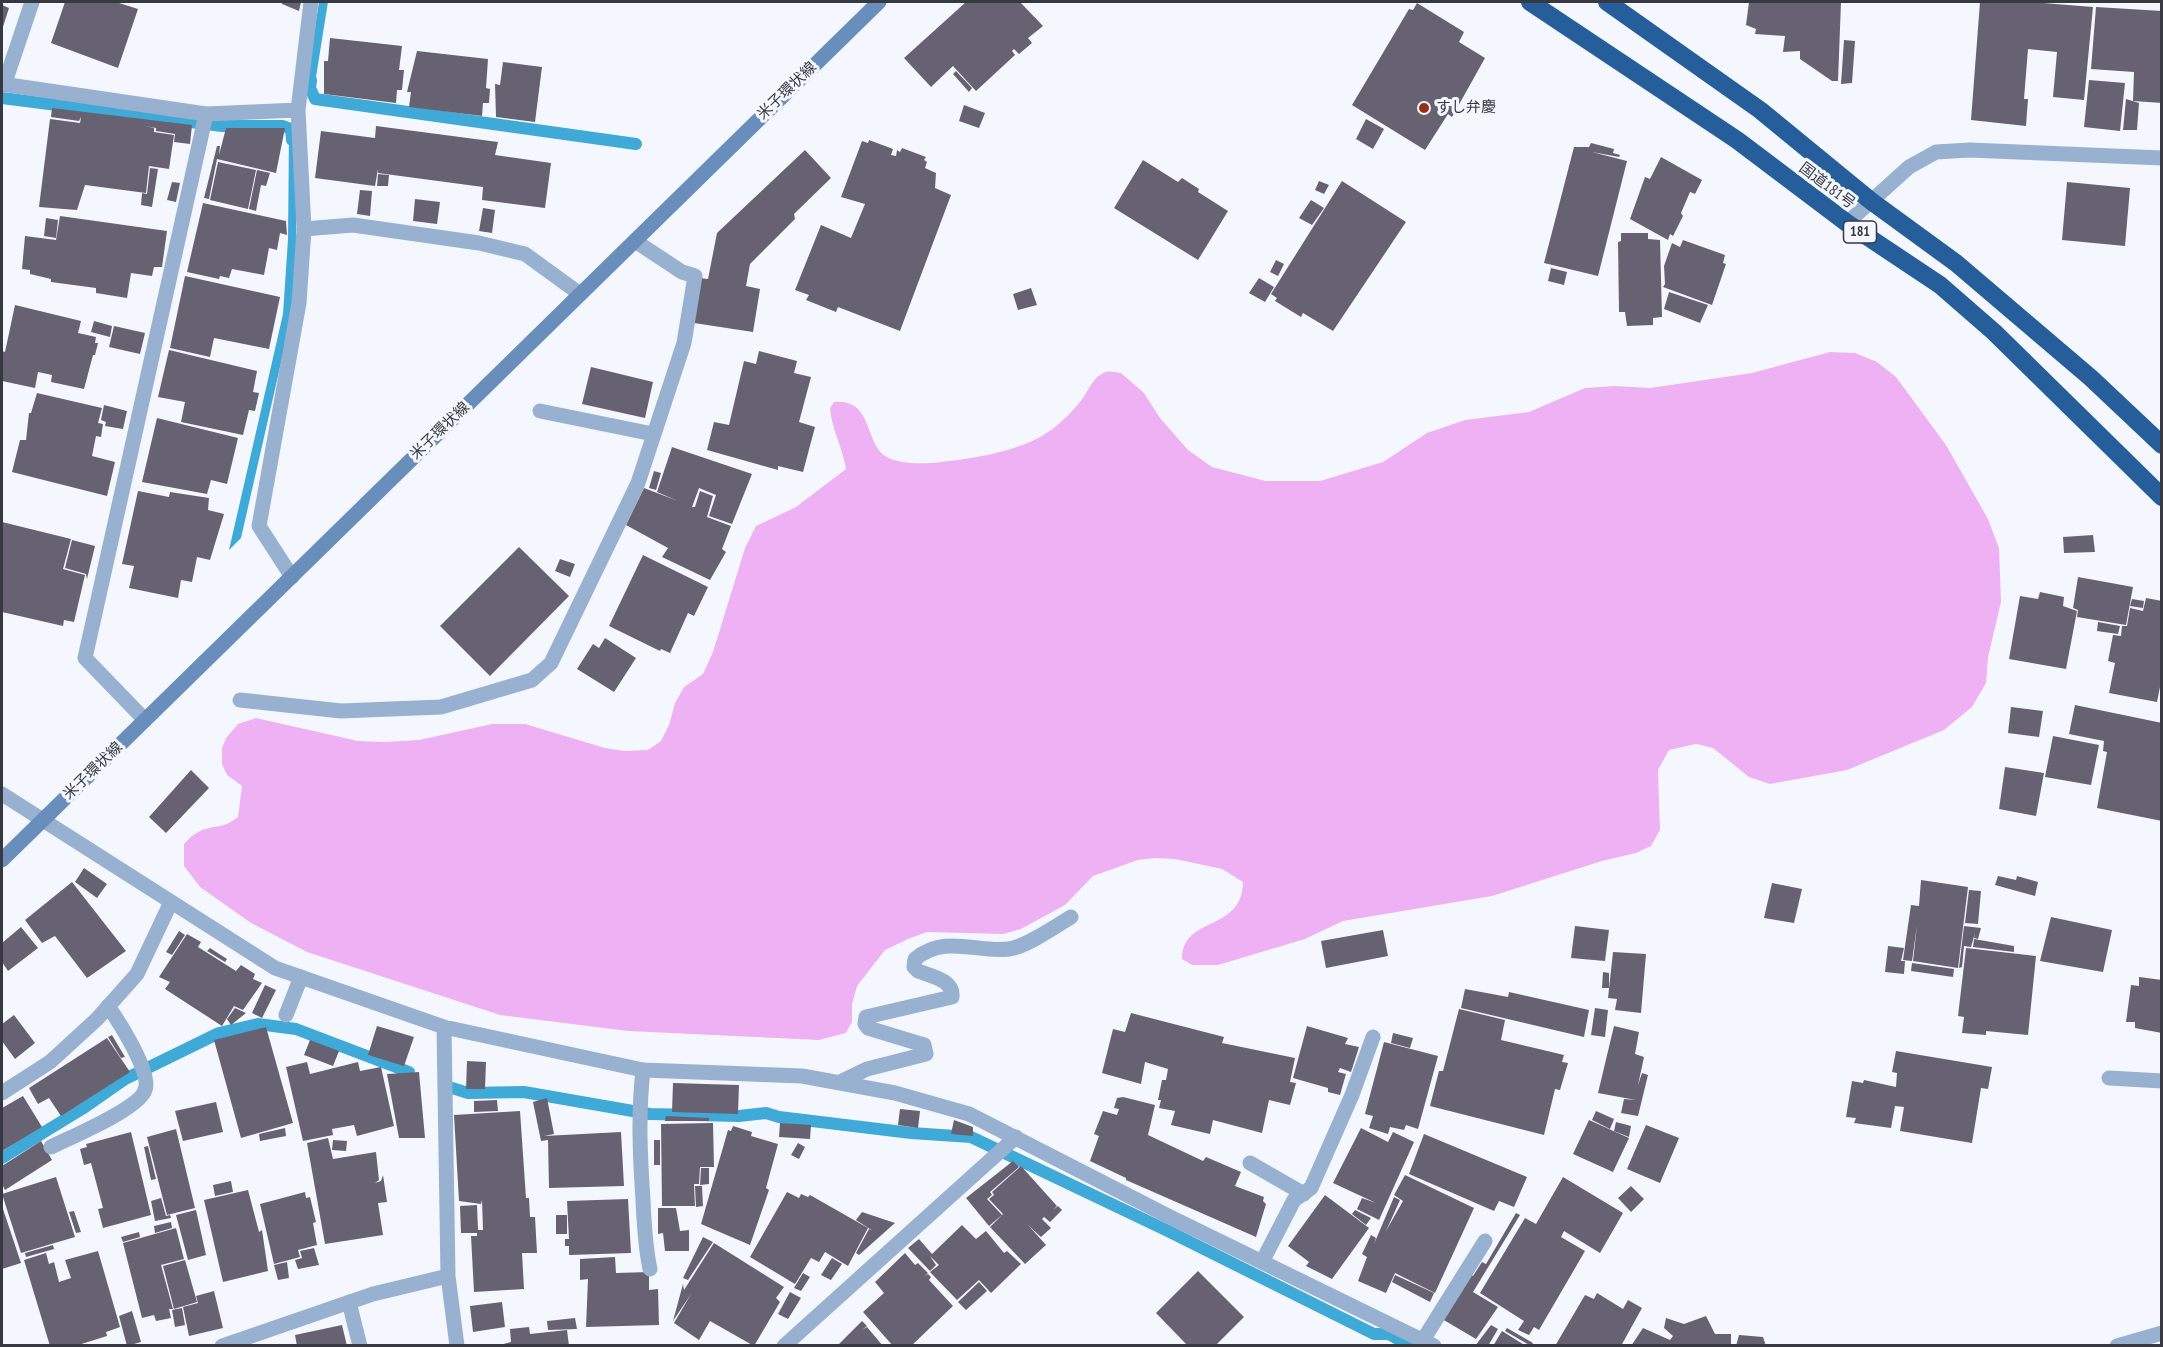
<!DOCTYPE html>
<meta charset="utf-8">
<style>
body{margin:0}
#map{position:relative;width:2163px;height:1347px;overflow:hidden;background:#f5f7ff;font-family:"PT Sans Narrow",sans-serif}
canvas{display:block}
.frame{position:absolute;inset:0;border:3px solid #373940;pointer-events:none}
</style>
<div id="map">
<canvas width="2163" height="1347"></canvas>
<div class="frame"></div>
</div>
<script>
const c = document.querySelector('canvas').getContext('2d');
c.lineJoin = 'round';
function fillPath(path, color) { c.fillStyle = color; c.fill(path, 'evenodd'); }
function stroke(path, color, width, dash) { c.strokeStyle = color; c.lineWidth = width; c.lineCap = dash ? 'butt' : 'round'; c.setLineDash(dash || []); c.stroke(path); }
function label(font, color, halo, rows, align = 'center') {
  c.font = font + ' "PT Sans Narrow","Noto Sans JP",sans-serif'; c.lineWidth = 6; c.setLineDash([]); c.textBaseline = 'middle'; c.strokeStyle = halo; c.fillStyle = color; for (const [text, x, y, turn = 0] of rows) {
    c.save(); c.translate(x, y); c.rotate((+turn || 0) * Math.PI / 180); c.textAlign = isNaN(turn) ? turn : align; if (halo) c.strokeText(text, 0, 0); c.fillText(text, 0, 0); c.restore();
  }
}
fillPath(new Path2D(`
 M1830,352L1855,353L1877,362L1896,377L1946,445L1988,519L1999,548L2001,602L1988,657L1986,683L1972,707L1944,730L1847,770L1770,784L1749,777L1713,748L1696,744L1669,750L1658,770L1660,830L1651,846L1636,853L1602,861L1492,896L1343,921L1305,939L1218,965H1192L1182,959C1182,915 1242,933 1243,882L1222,869L1208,866L1175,859L1155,858L1138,860L1093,876L1065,905L1021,929L1003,934L927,932L908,939L885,950L857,986L852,1004V1022L846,1033L819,1040L628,1031L500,1015L307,952L251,923L200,887L184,866V844C206,819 217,834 238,817L242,786L227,775L222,764V748L226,738L238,724L256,718L358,741L384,742L419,740L492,724H525L605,748L624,751L648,750L661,741L669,725L675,703L684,687L703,674L713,652L745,548L756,526L796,507L846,469C843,449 831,427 830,408L834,402C874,398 864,445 887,457C908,468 942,462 964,459C992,455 1028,447 1051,430C1063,421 1074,410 1083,398C1089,389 1093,378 1103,373C1109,370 1115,372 1121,373L1144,393L1160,418L1188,450L1212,467L1266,481H1320L1383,462L1427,433L1465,420L1529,412L1585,388L1615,386L1650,388L1752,373Z`), '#eeb1f4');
fillPath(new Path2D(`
 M319,2H328L312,102L306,84Z
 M285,123L296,130V256L291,319L241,538L229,550L283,314L288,239L289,133Z`), '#3faad7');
stroke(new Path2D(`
 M311,80L310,88L315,99L636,144
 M2,98L222,126H283L291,129L292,140
 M452,1088L468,1093L524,1092L650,1114L739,1116L766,1113L779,1117L911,1133L971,1137L1166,1230L1374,1334H1389L1410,1346
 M2,1158L82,1109L125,1079L219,1033L258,1024L296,1029L409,1072`), '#3faad7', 12);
fillPath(new Path2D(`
 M65,2H116L138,9L118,68L51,43Z
 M282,2H301L299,11L282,4Z
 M966,2H1020L1043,26L1028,38L1032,43L1019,54L1014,49L1012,51L1015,55L976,91L953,66L931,87L904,58Z
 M1749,2H1841L1838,81H1832L1800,59V51L1783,52L1785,36L1755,34L1756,29L1746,25Z
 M1980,2H2031L2093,7L2084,100L2053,97L2057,52L2028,49L2024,99H2028L2026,126L1971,120Z
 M1417,3L1464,32L1459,42L1485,58L1452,117L1448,114L1425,150L1352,105L1409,9L1413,10Z
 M2,5L9,8L2,30Z
 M2096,7L2162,11V103L2133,101L2134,72L2091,69Z
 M330,38L402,46L399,70H404L402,90H397L396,103L324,94V61H328Z
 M1844,40L1855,41L1852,83L1841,84Z
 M417,51L488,59L486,88L490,89L489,103H483L482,116L409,107L411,92H407Z
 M503,62L542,67L535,122L496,117L495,84L500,85Z
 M956,71L972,88L969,92L953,74Z
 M2089,80L2125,83L2120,131L2084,127Z
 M2126,99L2139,103L2137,130H2123Z
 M964,105L985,113L979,128L959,121Z
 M52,108L192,125L190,144L174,142L175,134L156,131V128L145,126L154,128V132L174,135L169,169L149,166L146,193L85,185L77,210L39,207L50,119L80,123L81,117L79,121L51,117Z
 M1366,119L1384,129L1373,149L1356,139Z
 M376,126L498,142L495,155L551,163L545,208L482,200L483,187L378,173V169L375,186L315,178L321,131L375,138Z
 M226,128H285L276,173L217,159L209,199L204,198L217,146H220L219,155Z
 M869,140L893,149L891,155L896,156L897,150L900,152L902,148L926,157L924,160L927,162L925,168L936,173L935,188L951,195L900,331L838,307L836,312L806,300L809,295L795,290L821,225L851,238L865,204L841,197L862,141L868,143Z
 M1591,143L1614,149L1613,153L1620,155L1619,157L1592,152L1627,161L1598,276L1544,263L1574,147H1589Z
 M805,150L831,178L794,214L795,219L750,264L746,286L760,289L753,332L694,323L700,278L708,279L717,233Z
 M1661,157L1702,180L1695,194L1690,192L1681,213L1683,216L1673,236L1670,234L1668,240L1630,219L1645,177L1650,179Z
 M1143,160L1178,182L1182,178L1199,189L1198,192L1228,211L1198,260L1114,208Z
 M218,162L256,170L248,209L210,200Z
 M150,168L158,169L152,207L141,205L142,193L147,194Z
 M257,170L270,173L266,186L261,185L256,211L249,209Z
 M378,174L389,175L388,186H377Z
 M1319,181L1329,185L1324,194L1315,190Z
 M1342,181L1406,222L1333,331L1303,313L1301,317L1275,301L1277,298L1271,294Z
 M172,182L180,183L176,202L167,200Z
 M2067,182L2130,188L2125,246L2062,240Z
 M360,190L372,191L370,216L357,214Z
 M415,199L440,202L437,224L413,221Z
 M1311,200L1324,208L1312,225L1299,218Z
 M203,203L286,221L287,235L280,233L277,250L269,248L264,275L232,269L229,278L220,276L219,279L187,272Z
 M483,208L495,210L492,233L479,231Z
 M60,216L167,231L162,267H154L152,276L131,273L127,298L96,293V288L51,282V279L30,274V270L22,269L25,236L56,240Z
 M46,218L58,220L56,238L44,236Z
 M1621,233H1648V239L1660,240L1662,317L1653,318V325L1627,326L1625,312H1619L1618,242L1621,241Z
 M1683,240L1725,255L1723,263L1726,264L1712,305L1663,287L1665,284L1664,266L1672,243L1680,247Z
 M1276,260L1284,264L1278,276L1270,272Z
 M1551,268L1567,272L1564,285L1548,281Z
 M185,276L280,297L269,349L214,338L210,357L170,348Z
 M1259,278L1274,287L1265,302L1249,293Z
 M1031,288L1037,305L1018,310L1013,294Z
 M1669,292L1708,305L1700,323L1664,309Z
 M15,305L81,321L78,333L96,337L95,343H98L95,355H93L84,389L51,382L52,375L38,372L35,388L2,381V351L5,352Z
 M94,321L112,326L110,337L91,332Z
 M114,326L145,333L140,354L109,347Z
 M169,350L257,371L253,392L259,393L255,411L249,410L243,435L181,422L185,402L158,397Z
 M759,351L797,361L794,373L811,377L799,422L815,427L803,472L778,466V470L707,450L714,422L729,425L744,361L756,364Z
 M591,367L653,382L645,418L582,404Z
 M37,393L102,408L98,423L103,424L101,437L96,436L92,456L115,462L107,496L12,472L20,440H26L29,413H31Z
 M104,405L127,411L123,429L105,426L106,422L101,420Z
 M157,418L238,438L227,484L211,480L207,494L142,482Z
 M672,447L752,474L732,524L709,516L716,495L699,488L692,507H695L700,491L713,496L707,517L731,526L722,549L726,552L710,580L662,557L668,548L626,525L644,488L678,501L657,492Z
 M654,471L661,473L656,490L649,488Z
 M138,491L169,497L170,492L209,498L208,510L224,514L210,560L197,557L192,582L181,580L178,598L129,588L134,566L122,564Z
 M2,522L71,539L63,569L85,575L74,622L64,620L63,626L2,612Z
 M2093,535L2095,552L2064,553L2063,537Z
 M72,540L95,546L87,579L86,574L65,568Z
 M519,547L569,596L490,676L440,626Z
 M643,555L708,587L694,616L688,613L670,653L661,649L660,651L609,626Z
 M560,559L575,564L570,577L555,571Z
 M2078,577L2133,587L2126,625L2077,617L2078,610L2073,608Z
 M2040,592L2064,597L2063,606L2077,611L2066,669L2009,659L2020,596L2038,599Z
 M2146,598L2162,601V677L2157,702L2109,693L2115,663L2108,661L2113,635L2121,636L2122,626H2127L2130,608L2143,611Z
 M2132,599L2144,601L2143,608L2130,606Z
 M2098,622L2120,626L2118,634L2097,631Z
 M605,638L636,658L614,692L577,669L593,644L599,648Z
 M2075,705L2162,723V821L2097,808L2107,752L2103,751L2104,741L2069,734Z
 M2011,707L2043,711L2039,737L2008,733Z
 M2053,736L2099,745L2091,785L2045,777Z
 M2005,767L2044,773L2036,816L1999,809Z
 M191,770L209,788L166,833L149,817Z
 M84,868L107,884L97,898L75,882Z
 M1998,876L2016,880L2017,876L2038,882L2035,896L1995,885Z
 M1921,880L1968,887L1958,968L1913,961L1917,925L1912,961L1903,960L1911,905L1919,906Z
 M72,882L126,951L87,978L55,936L42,943L25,920Z
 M1772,883L1802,889L1794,923L1764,918Z
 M1969,890L1981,891L1978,924L1965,923Z
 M2051,917L2112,930L2103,972L2040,961Z
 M1575,926L1609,930L1605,961L1571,958Z
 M1964,926L1981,928L1978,939L1974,938L1975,933L1971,947L1964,946L1962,967L1959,968Z
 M21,927L38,948L8,971L2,962V943Z
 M1383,930L1388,956L1326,968L1321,941Z
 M179,931L185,935L172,955L166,952Z
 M187,934L201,942L198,947L236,971L241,965L255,974L253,979L262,983L243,1010L234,1006L222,1026L165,989L170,982L159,977Z
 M1974,939L2014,946V952L1973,947Z
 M1888,946L1904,948L1901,961H1905L1904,974L1885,972Z
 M210,948L227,959L225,962L207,951Z
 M1966,948L2036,956L2028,1035L1986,1031V1035L1962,1033L1964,1017L1958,1016Z
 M1613,952L1646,954L1641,1013L1615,1010L1617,999L1608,998Z
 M1912,963L1954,969L1953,977L1911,971Z
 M1603,972L1609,973V988H1602Z
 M2139,977L2162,980V1033L2135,1028V1022H2126L2131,985L2139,986Z
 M265,985L276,990L262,1018L252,1013Z
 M1465,989L1508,997L1509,992L1589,1010L1584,1037L1461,1008Z
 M235,1008L246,1013L231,1025L227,1019Z
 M1595,1008L1608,1010L1605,1037L1591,1035Z
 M1459,1009L1505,1020L1501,1040L1564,1055L1562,1062L1568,1063L1560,1090L1555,1089L1544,1135L1430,1106L1439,1071H1443Z
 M1131,1013L1224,1037L1222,1043L1295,1058L1290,1082L1296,1083L1290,1105L1269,1100L1262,1133L1213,1120L1210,1134L1171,1125L1175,1111L1159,1108L1161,1100H1158L1162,1080H1166L1168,1069L1145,1062L1141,1084L1102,1073L1113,1029L1125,1032Z
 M14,1015L35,1043L15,1059L2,1041V1024Z
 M377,1026L414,1037L404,1066L368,1055Z
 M1307,1026L1348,1038L1345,1044L1359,1047L1351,1072L1340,1068L1338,1072L1346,1074L1340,1095L1328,1092V1088L1293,1078Z
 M1614,1026L1639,1032L1635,1054L1644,1057L1638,1085L1642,1073L1648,1075L1638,1116L1621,1113L1624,1099L1636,1100L1598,1093Z
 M266,1027L293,1123L241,1138L214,1040Z
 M1393,1033L1413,1038L1410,1048L1391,1043Z
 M112,1035L125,1057L121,1058L108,1037Z
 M107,1038L130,1072L61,1116L49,1098L38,1104L29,1088Z
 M310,1040L339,1051L333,1066L304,1055Z
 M1384,1042L1438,1056L1418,1129L1406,1125L1404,1130L1390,1127L1388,1134L1369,1128L1373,1116L1365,1114Z
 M1896,1051L1992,1067L1988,1089L1981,1088L1972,1143L1900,1131L1904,1107L1895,1106L1891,1128L1854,1123L1856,1118L1846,1117L1852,1081L1863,1083L1864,1080L1896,1087L1897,1073L1892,1072Z
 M467,1061L486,1062L485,1089H466Z
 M307,1062L310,1074L358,1062L360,1071L381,1067L394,1126L357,1136L354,1125L332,1129L333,1135L303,1141L286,1067Z
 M419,1072L425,1138H399L387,1074Z
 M673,1083L739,1085L738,1114L672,1112Z
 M23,1096L42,1127L2,1151V1108Z
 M1123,1097L1155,1105L1148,1135L1203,1161L1206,1157L1241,1172L1235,1186L1264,1197L1263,1201L1266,1204L1256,1237L1126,1180V1178L1090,1161L1099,1136L1094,1134L1103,1111L1117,1115L1119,1109L1114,1108L1117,1098Z
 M547,1098L554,1134L544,1136L621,1132L624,1186L549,1188L548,1140L541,1141L533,1102Z
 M497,1100L498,1111L474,1112V1101Z
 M216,1102L223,1132L183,1141L175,1111Z
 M900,1109L920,1111L918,1128L898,1125Z
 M520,1111L526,1198H529L530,1217H535L537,1253H522L524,1289L474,1292L471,1236H477V1233H461L460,1206L477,1205L478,1230H483L482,1200L481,1204L459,1201L454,1115Z
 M1596,1111L1614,1119L1610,1129L1592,1120Z
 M666,1116L709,1118V1121H665Z
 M954,1120L973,1127V1136L951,1134Z
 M1589,1120L1629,1138L1613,1172L1573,1154Z
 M1616,1122L1631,1126L1629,1137L1614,1131Z
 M713,1123L714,1167H700L699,1184H694L695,1206H662L661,1124Z
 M780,1123L811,1125L810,1139L779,1137Z
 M1646,1125L1679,1138L1660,1183L1627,1169Z
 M733,1126L752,1132L751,1136L778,1144L766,1188L769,1190L750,1245L701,1224L728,1130L731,1131Z
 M285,1128L286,1136L260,1141L259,1134Z
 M1361,1128L1388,1142L1393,1132L1414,1142L1379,1220L1357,1209L1362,1198L1376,1203L1333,1183Z
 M176,1129L195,1208L167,1215L147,1137Z
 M131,1132L151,1215L103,1228L98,1209L103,1208L91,1163L84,1165L80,1149L87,1147L86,1144Z
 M1424,1134L1527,1177L1514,1207L1499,1201L1494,1211L1409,1174Z
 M328,1138L333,1159L376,1152L379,1180L375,1183L381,1181L383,1175L387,1202L378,1203L383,1235L325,1244L307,1143Z
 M333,1140L347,1141L346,1151L332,1150Z
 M654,1140H660V1165H654Z
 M41,1141L52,1160L5,1190L2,1184V1166Z
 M798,1143L805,1147L799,1159L791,1155Z
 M148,1146L156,1179L151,1180L144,1147Z
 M1013,1161L1019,1167L990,1192L992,1195L987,1199L1002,1215L989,1226L966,1198Z
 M1021,1166L1057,1206L1053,1210L1058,1206L1062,1210L1050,1222L1044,1217L1042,1219L1051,1228L1041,1237L1028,1225L1046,1245L1025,1264L990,1227L1003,1214L989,1199L994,1195L992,1192Z
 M701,1168H709V1184L700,1185Z
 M1405,1175L1474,1208L1435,1293L1395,1273L1386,1293L1358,1281L1367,1257L1362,1254L1371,1235L1376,1238L1374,1244L1394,1197L1400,1200L1386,1231L1403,1201L1394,1195Z
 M56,1177L75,1237L21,1253L2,1194Z
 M1563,1177L1623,1213L1600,1253L1564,1231L1561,1237L1585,1251L1539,1330L1534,1327L1529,1335L1518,1330L1524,1321L1480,1293L1525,1218L1536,1224Z
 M231,1181L233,1192L215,1196L213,1185Z
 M695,1186H702L703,1206L696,1207Z
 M1631,1186L1644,1199L1631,1212L1618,1198Z
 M248,1190L259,1232L262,1230L268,1271L223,1282L204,1200Z
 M305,1192L306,1198L310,1197L316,1222L313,1223L317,1245L298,1250L300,1257L274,1264L260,1204Z
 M787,1192L799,1198L801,1194L808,1197L810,1195L868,1228L848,1266L825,1252L819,1262L811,1258L795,1284L750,1257Z
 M1325,1195L1369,1228L1332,1279L1306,1266L1309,1262L1288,1246Z
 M161,1198L166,1216L170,1215L171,1218L155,1221L151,1201Z
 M628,1199L631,1253L569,1255V1246H565V1239H569L567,1201Z
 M2,1206L21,1263L2,1269Z
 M658,1208H676L680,1231L689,1230V1251H665L663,1233L658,1234Z
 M196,1210L206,1255L188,1260L176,1215Z
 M1355,1210L1371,1218L1366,1225L1352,1214Z
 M74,1211L81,1232L76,1233L69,1212Z
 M862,1212L895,1223L859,1255L856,1253L869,1229L873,1231L856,1220Z
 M1516,1213L1520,1215L1473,1292L1498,1307L1476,1339L1442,1319L1471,1275L1473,1276L1482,1262L1486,1264Z
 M556,1215H567V1234H556Z
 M171,1222L172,1228L155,1233L154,1226Z
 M962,1225L976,1239L986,1231L1004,1253L1007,1251L1021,1264L991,1293L979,1280L957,1300L930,1272L939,1265L930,1256L936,1265L930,1271L908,1248L919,1239L932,1254Z
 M176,1228L184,1259L161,1265L173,1309H169L171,1318L156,1321L154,1315L142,1318L123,1243Z
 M139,1232L140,1237L123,1242L121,1237Z
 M703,1237L713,1242L688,1280L683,1278Z
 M714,1243L784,1287L776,1298L780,1302L754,1346L710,1321L699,1340L674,1323L691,1294L673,1321L683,1284L684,1290Z
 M53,1245L54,1249L26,1257L25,1253Z
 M314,1248L319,1265L298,1269L295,1260L302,1258L300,1251Z
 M98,1251L120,1327L106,1332L107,1336L75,1346H50L24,1260L46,1253L49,1264L54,1262L59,1282L71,1278L65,1260Z
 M905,1253L915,1265L918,1263L928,1273L925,1276L928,1274L931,1277L929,1280L953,1306L911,1346H893L863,1312L884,1293L875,1282Z
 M615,1257L616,1273L649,1272V1290L658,1289L659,1325L586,1327L588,1279L580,1280V1259Z
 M832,1258L842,1264L831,1280L821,1275Z
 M185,1260L197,1302L174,1309L163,1266Z
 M287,1262L289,1278L278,1280L274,1265Z
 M1198,1271L1244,1317L1215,1346H1188L1156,1313Z
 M803,1273L810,1277L801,1291L794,1288Z
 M1395,1275L1434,1293L1430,1302L1392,1282Z
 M979,1282L987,1291L966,1310L958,1302Z
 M214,1291L223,1328L189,1336L183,1307L198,1303L196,1296Z
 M790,1292L801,1298L788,1319L778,1314Z
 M1597,1293L1623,1309L1628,1300L1642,1308L1621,1346H1555L1585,1295L1594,1299Z
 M502,1302L505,1327L473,1332L470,1306Z
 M182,1308L185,1325L175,1327L172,1310Z
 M132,1311L141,1342L127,1346L119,1316Z
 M1706,1316L1715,1334H1731V1346H1631L1643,1328L1670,1340L1673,1336L1664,1328L1666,1318L1684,1324Z
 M575,1318L577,1329L548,1330L547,1321Z
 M862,1321L867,1326L862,1330L867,1327L883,1346H837Z
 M342,1325L347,1346H297L295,1335Z
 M1491,1325L1498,1329L1488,1346H1475Z
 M529,1327L530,1334L567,1330L569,1346H496L511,1342L510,1329Z
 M1507,1328L1533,1343L1531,1346L1505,1331Z
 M1502,1331L1526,1346H1493Z
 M1739,1335L1763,1337L1766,1346H1736Z`), '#676272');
stroke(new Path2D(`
 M4,85L32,2
 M304,229L353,225L479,243L525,254L580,294
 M540,411L653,434
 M240,700L341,711L441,707L532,680L551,663L638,483L684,343L695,276L682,272L635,241
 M286,1015L301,977
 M643,1070C638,1114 640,1156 643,1200C644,1223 645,1246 650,1269
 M840,1082L867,1069L926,1054L924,1045L868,1028L865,1024L866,1017L952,997C954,980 931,976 918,971L914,967L915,959C945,934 976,953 1009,949C1026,947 1056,926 1071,917
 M2,1093L50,1062L97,1019L137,974L171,902
 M51,1147C71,1137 139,1109 145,1090C152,1073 119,1022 108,1006
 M1250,1163L1304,1194
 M1262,1262L1294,1200L1311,1188L1352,1095L1373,1037
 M349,1302L360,1346
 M1423,1340L1485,1241`), '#98b1d0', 15);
stroke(new Path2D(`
 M2,84L206,114L298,110
 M1847,223L1909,167L1936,152L1970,150L2162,158
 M292,577L259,526L299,303L304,229L298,110L311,2
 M145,720L85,658L206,114
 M2,794L275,968L444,1027L643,1070L802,1076L895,1093L969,1114L1170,1217L1434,1346
 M444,1027L448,1276L457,1346
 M2109,1078L2162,1081
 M222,1346L373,1294L448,1276
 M784,1346L1016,1137
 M2117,1346L2162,1333`), '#98b1d0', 15);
stroke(new Path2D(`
 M2,860L879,2`), '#698ebb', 15);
stroke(new Path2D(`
 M1530,2L1737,140L1847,223L1940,285L1994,332L2162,497
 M1607,2L1760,110L1871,201L1956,263L2091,378L2162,445`), '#265e9c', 18);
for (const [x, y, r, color] of [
 [1424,108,6,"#972e1a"]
]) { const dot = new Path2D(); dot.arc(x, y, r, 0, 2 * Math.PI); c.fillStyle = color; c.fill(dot); stroke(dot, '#f5f7ff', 2); }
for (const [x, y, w] of [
 [1860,232,33]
]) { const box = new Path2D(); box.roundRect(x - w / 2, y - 11, w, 22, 4.5); c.fillStyle = '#f5f7ff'; c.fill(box); stroke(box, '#373940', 1.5); }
label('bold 14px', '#373940', null, [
 ["181",1860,232]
]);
label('15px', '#373940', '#f5f7ff', [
 ["米子環状線",787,91,-44],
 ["国道181号",1827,186,37],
 ["米子環状線",440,431,-44],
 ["米子環状線",93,771,-44]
]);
label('15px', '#373940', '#f5f7ff', [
 ["すし弁慶",1436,108]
], 'left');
</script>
